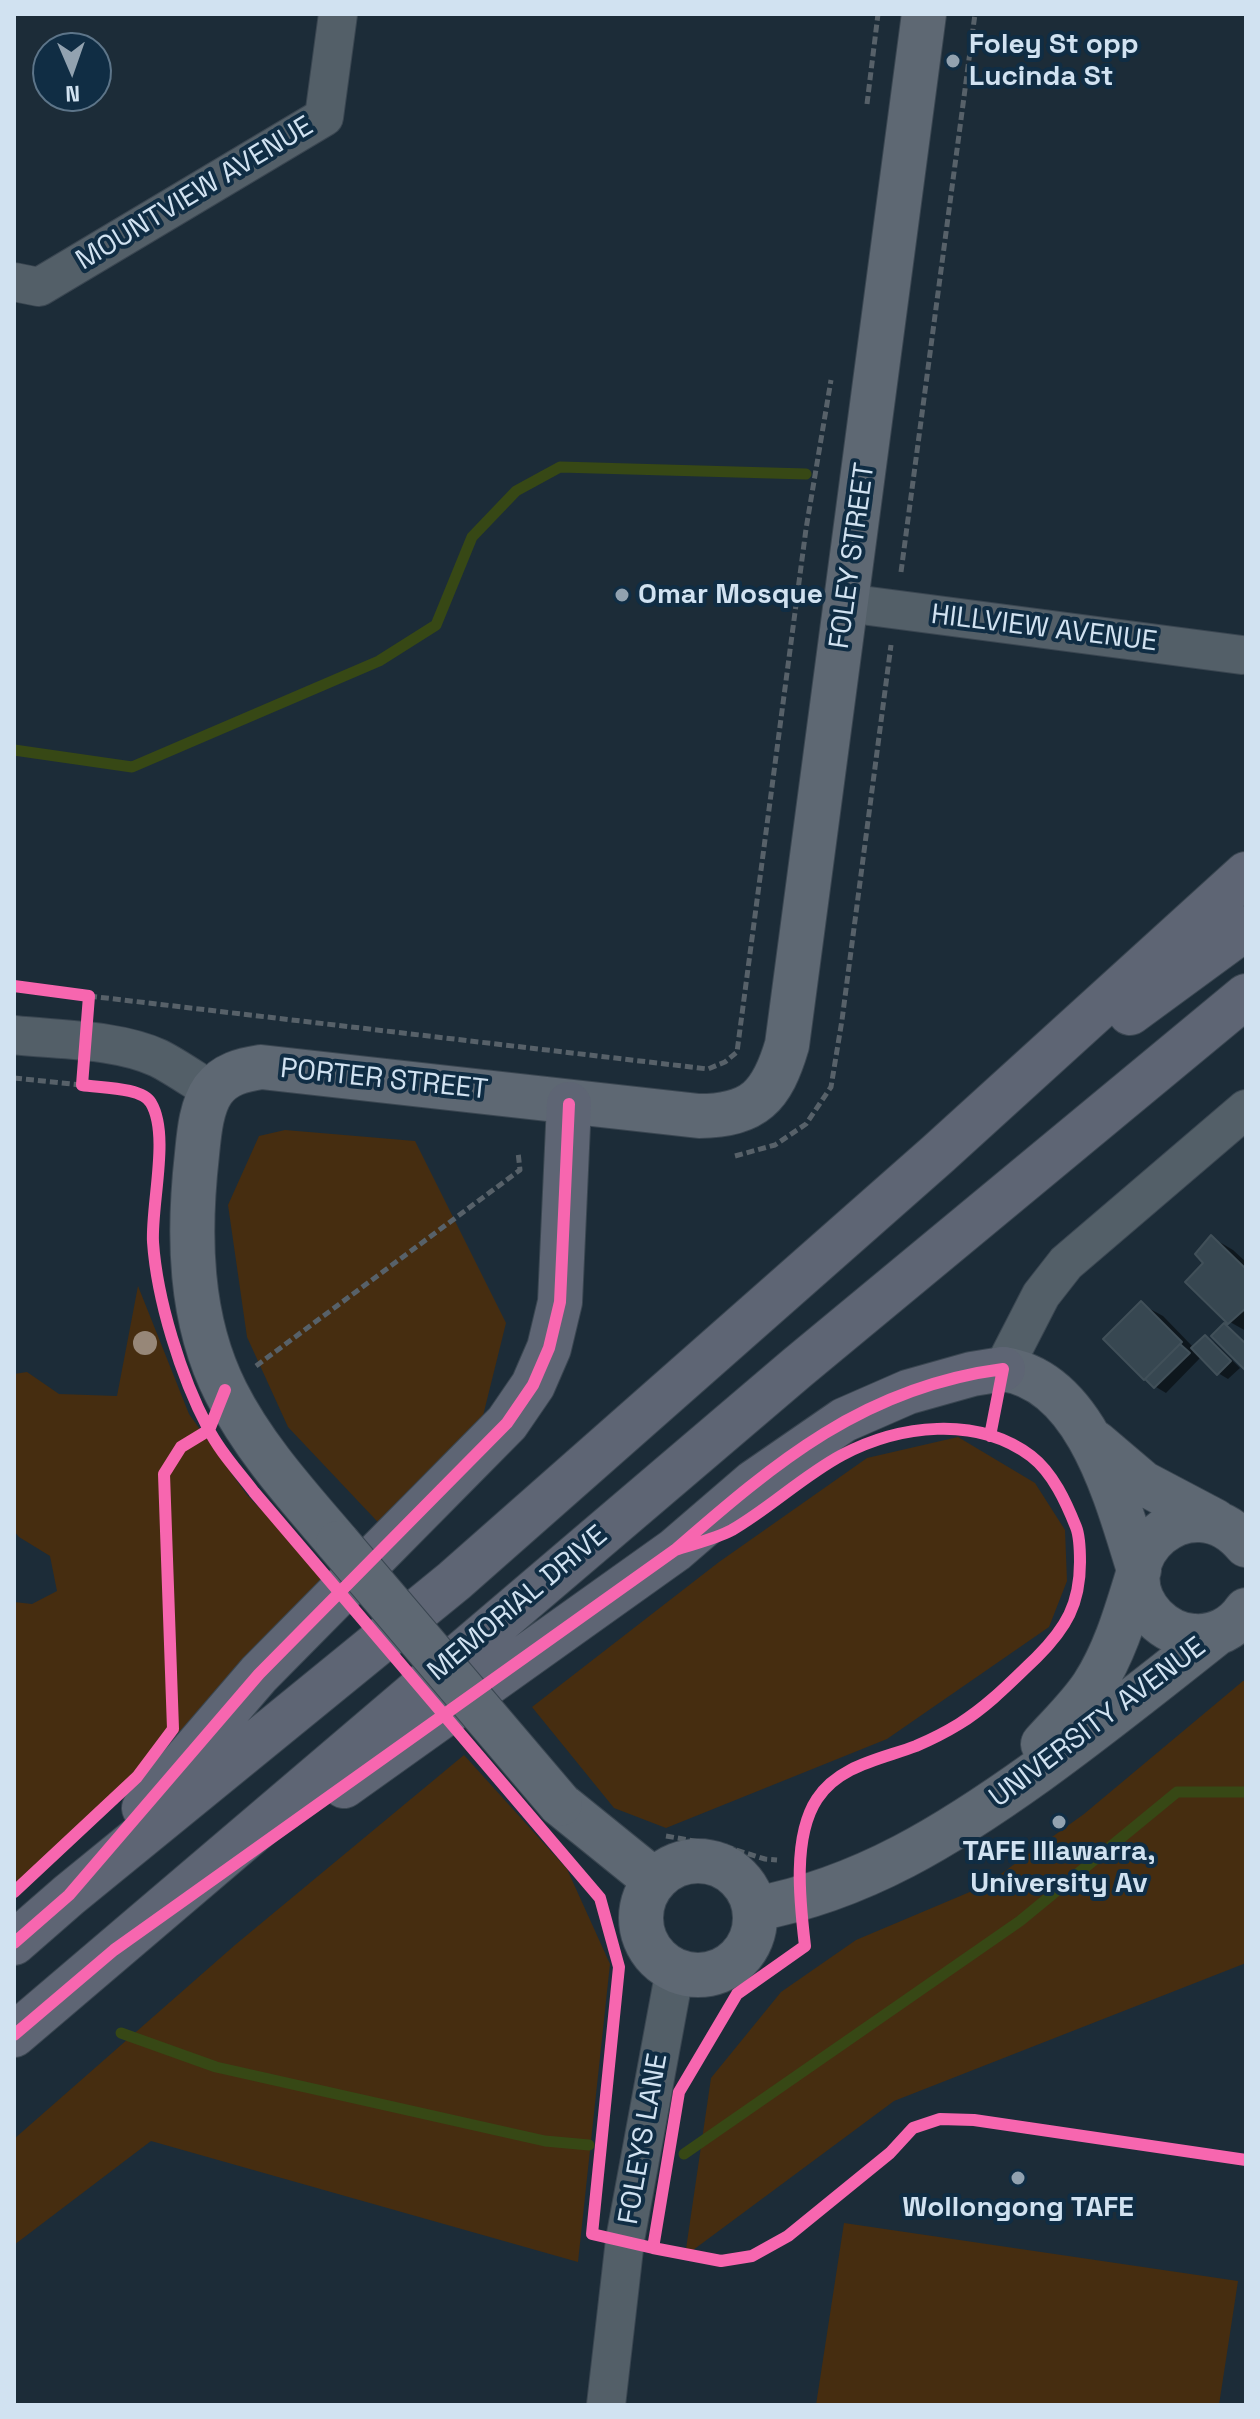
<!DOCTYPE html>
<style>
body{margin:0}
#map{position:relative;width:1260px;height:2419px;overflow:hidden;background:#1c2c38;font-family:"Space Grotesk",sans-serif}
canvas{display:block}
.frame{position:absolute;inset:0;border:16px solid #d1e2f1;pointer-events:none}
.north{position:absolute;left:32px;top:32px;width:80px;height:80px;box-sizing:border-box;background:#102d44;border:2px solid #5d7589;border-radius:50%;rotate:178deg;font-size:22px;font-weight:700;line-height:32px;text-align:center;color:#d1e2f1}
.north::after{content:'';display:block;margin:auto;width:28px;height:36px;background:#92a2b0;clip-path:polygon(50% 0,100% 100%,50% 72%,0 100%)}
</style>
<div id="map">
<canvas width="1260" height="2419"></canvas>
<div class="frame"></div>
<div class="north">N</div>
</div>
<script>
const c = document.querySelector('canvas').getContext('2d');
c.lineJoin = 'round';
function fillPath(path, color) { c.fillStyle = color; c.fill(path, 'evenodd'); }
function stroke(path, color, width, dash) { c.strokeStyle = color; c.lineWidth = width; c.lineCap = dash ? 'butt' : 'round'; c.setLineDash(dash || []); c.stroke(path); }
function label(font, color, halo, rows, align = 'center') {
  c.font = font + ' "Space Grotesk",sans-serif'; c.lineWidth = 8; c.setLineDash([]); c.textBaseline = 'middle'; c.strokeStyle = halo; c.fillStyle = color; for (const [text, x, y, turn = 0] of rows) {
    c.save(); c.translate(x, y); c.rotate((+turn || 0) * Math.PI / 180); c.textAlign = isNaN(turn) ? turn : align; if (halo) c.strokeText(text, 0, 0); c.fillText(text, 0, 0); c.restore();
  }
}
fillPath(new Path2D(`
 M285,1130L415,1141L506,1323L478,1436L391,1536L288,1427L247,1337L228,1205L259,1136Z
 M138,1286L189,1414L247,1495L332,1583L14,1892V1602L32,1604L57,1591L50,1556L19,1537L14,1531L16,1478L14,1374L27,1372L59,1394L117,1396Z
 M958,1437L1035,1483L1065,1530L1067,1581L1049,1627L887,1739L666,1828L614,1808L532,1707L719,1562L867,1458Z
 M1243,1681H1246V1963L894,2101L685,2256L711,2078L781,1992L856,1940L984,1886L1084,1814Z
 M464,1755L567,1869L610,1964L578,2262L151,2141L14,2245V2139L235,1945Z
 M844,2223L1238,2281L1219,2405H816Z`), '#462d10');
fillPath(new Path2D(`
 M1211,1237L1233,1250L1246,1262V1331L1230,1322L1206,1263Z
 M1141,1304L1163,1316L1194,1348L1205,1337L1215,1343L1240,1368L1228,1379L1218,1373L1202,1356L1166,1393L1156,1387L1150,1382Z`), '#0007');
stroke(new Path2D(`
 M14,750L132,767L379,661L436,625L472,537L516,491L560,467L806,474
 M121,2033L216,2067L545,2141L589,2145
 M684,2154L1020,1921L1177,1792H1246`), '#374815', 11);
const building = new Path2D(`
 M1211,1235L1246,1269V1308L1228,1324L1185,1282L1203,1263L1195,1254Z
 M1141,1301L1182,1342L1144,1380L1103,1339Z
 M1224,1323L1246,1344V1371L1211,1336Z
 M1205,1335L1231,1361L1217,1375L1191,1348Z
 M1180,1344L1190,1353L1154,1388L1145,1379Z`);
fillPath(building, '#374751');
stroke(building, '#415059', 2);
const street = new Path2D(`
 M14,282L39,287L324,117L338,14
 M846,603L1242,655
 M14,1035C59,1040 117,1039 158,1058C176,1067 194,1080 212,1091
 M1003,1369L1041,1295L1066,1263L1246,1109
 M606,2405L625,2240L675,1970`);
const secondary = new Path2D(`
 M1003,1369C1088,1381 1117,1501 1139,1570
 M1096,1443L1143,1483L1215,1521
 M338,1543C298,1496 254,1448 226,1392C189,1319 188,1234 197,1154C199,1134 201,1107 213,1090C225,1074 242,1070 261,1067L699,1116C754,1116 772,1096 787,1045L924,14
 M1246,1545C1191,1478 1100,1560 1154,1617C1165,1628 1178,1635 1193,1636C1214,1638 1234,1628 1246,1610
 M1043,1744C1060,1725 1079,1707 1093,1686C1115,1652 1126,1613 1138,1574
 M560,1804L654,1880
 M641 1918a57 57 0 1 1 114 0a57 57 0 1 1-114 0Z
 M755,1909C863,1889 950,1834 1038,1771C1099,1727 1158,1680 1217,1633`);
const highway = new Path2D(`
 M1130,1013L1246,928
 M344,1786L675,1550L754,1482L844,1420L908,1392L972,1374L1003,1369
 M144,1808L259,1674L507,1423L533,1385L549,1348L560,1302L569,1104
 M14,1943L69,1895L454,1581L938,1154L1246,874
 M14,2035L798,1367L1246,996`);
stroke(street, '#3a4651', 40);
stroke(secondary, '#3a4651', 46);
stroke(highway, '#3a4651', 46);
stroke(new Path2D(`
 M867,104L878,14
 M901,572L975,14
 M89,996L708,1069L725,1062L737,1052L806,529L831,380
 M14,1078L82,1085
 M735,1156L775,1145L806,1124L831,1087L842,1020L891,645
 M256,1366L520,1170L518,1152
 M666,1836L723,1846L765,1859L777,1860`), '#576169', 5, [8, 4]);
stroke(street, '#535f68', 38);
stroke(secondary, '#5e6873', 44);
stroke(highway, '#5e6574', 44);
const secondaryBridge = new Path2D(`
 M338,1543L560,1804`);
stroke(secondaryBridge, '#3a4651', 46, []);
stroke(secondaryBridge, '#5e6873', 44);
stroke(new Path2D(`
 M14,986L89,996L82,1085C100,1088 142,1087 151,1103C170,1135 151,1204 153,1242C157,1300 181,1377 208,1428C219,1451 239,1472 254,1492L600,1898L619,1967L592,2234L653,2248
 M675,1550C693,1544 715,1539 732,1530C770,1508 803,1476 842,1455C899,1425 976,1415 1031,1456C1053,1473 1066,1502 1076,1527C1080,1537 1080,1551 1080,1562C1080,1604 1066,1628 1037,1657C1012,1681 988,1706 959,1724C946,1732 930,1740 916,1746C882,1759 839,1765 817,1799C792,1837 800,1903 805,1946L737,1994L679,2092L653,2248L721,2261L752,2256L788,2236L890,2153L913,2128L940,2119L974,2120L1246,2160
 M14,1892L137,1777L173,1729L164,1474L181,1447L209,1430L225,1390
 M14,1943L69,1895L259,1674L507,1423L533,1385L549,1348L560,1302L569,1104
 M14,2035L114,1950L675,1550C776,1462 864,1387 1003,1369L990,1436`), '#f766af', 12);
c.fillStyle = '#978778';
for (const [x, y] of [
 [145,1343]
]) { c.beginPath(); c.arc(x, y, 12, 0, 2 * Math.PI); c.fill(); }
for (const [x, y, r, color] of [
 [953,61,8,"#92a2b0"],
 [622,595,8,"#92a2b0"],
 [1059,1822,8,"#92a2b0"],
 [1018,2178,8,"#92a2b0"]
]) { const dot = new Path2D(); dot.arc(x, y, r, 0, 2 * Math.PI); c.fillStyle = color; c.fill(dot); stroke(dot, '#102d44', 3); }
label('bold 28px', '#d1e2f1', '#102d44', [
 ["Foley St opp",969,45],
 ["Lucinda St",969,77],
 ["Omar Mosque",638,595],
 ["TAFE Illawarra,",1059,1852,"center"],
 ["University Av",1059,1884,"center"],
 ["Wollongong TAFE",1018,2208,"center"]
], 'left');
label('28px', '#d1e2f1', '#102d44', [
 ["MOUNTVIEW AVENUE",195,194,-31],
 ["FOLEY STREET",853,556,-82],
 ["HILLVIEW AVENUE",1044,629,7],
 ["PORTER STREET",384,1080,6],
 ["MEMORIAL DRIVE",518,1604,-40],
 ["UNIVERSITY AVENUE",1098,1723,-37],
 ["FOLEYS LANE",644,2139,-80]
]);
</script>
